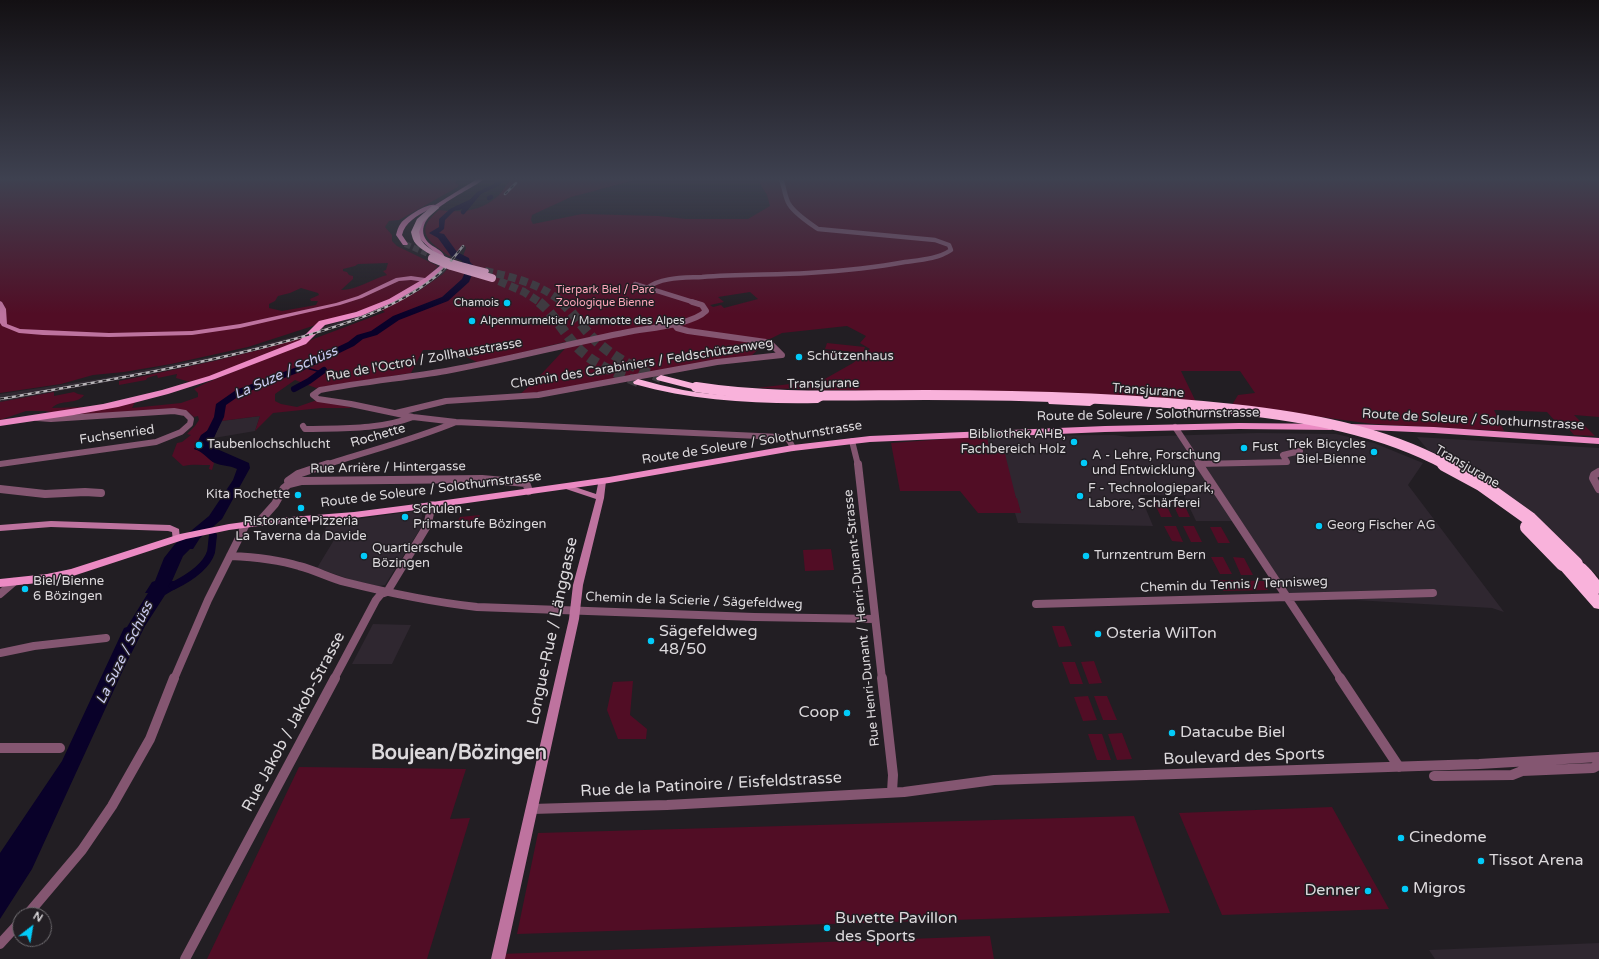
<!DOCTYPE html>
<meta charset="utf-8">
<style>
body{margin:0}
#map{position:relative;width:1599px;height:959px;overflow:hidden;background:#221e23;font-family:"Varela Round",sans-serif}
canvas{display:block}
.north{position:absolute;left:12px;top:907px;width:40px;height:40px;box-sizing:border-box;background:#221e23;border:1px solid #6c696d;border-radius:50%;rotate:31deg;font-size:11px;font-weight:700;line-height:16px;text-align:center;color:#dcd9dc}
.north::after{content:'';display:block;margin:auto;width:14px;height:18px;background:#02cbf9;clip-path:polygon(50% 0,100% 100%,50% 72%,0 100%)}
</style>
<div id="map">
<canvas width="1599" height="959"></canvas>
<div class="north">N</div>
</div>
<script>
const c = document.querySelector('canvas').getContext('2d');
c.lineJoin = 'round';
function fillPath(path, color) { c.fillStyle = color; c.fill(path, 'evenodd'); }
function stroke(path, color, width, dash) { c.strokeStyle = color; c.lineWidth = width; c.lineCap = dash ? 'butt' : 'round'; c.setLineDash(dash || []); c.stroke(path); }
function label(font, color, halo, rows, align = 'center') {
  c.font = font + ' "Varela Round",sans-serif'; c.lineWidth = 3; c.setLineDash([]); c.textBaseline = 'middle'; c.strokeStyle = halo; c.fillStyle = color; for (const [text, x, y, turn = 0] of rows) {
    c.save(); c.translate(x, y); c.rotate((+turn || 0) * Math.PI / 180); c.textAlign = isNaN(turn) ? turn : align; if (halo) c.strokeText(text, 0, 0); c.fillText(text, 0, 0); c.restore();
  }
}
fillPath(new Path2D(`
 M446,266L449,267L443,274L405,299L369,315L316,333L318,329L374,310L395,301L424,284Z
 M308,333L306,336L268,348L202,364L0,402V394L99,379L225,354Z
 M260,416L255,431L214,438L221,421Z
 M1257,433L1336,434L1374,443L1423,463L1408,485L1504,612L1492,608L1286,596L1237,521H1196L1184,496L1140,495L1153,526L1018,523L1015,513H1021L1016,498L996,452L989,448L987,436L1114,435L1129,437Z
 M1417,437L1599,448V577L1528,511L1467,469L1428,450Z
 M423,510L420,525L422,526L385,585L379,586L355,581L317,568L334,540H320L328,523Z
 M373,624L411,625L392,664H352Z
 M1599,943V959H1435L1429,950Z`), '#2f2730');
fillPath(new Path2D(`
 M0,179H458L455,182L459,185L458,187L399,220L389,221L385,227L392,235V241L397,246L438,266L425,280L393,300L248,347L171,364L124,372L93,375L61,384L0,393ZM388,263L386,270L383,271L387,275C372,279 357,290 341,290L353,279V276L349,275L347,272L343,271V269L355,266L358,264ZM301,288L318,293L319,295L310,299L311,301H318L316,305L282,311L269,308V304L275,301L278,296L290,293Z
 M511,179H639L571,197L532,215L531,220L533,224L582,214L659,216L686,219H748L770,206L767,195L760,184L759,179H1599V417L1574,415L1595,436L1574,435L1564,423L1556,422L1547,412L1494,410L1504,431L1373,424L1232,405L1238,395L1255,393L1240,371H1181L1196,402L1043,395L757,388L823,380L853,363L870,349L860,343L866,336L847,326L782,333L768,340L748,359L519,395L534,382L573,340L479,363L452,350H423L411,373L316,388L295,380L275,394V401L281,404L297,407L317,400L351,407L350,408H321L273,413L255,431L260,416L221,421L194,449L203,452L214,463L212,470L209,469L210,465C201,465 191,464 183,466L172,456L177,443L182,442L191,435L187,434L195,426L199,420L198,416L194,417L187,411L66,417L135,402L132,408L181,403L198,397V393L194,389L206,383L316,338L385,312L382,310L420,290L443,274L449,267L463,263V256L466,248L465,246H462L456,253L449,256C428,241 413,231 439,210C461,213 480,212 498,196C503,191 506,185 511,179ZM750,292L758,299L724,308L721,305L713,307L710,305L724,302L718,297Z
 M306,336L303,340L213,375L190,382L176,378L177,374L158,378L157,375L147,378L146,380L119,385V381C182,368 245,356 306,336Z
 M827,343L865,347L863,353L825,349Z
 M824,351L858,355L857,359L822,356Z
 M54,392V396L74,392L78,394L84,395C77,405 60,399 52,408L83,407L82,408L56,413L45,411H26L0,420V402Z
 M987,436L989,448L1005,454L1016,498H1017L1021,513H978L960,491H900L891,443Z
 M1154,502H1165L1172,517H1161Z
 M1172,502H1183L1190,517H1179Z
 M480,515L475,525H455L460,517Z
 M1164,526H1176L1183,542L1172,541Z
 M1183,526H1194L1202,542H1191Z
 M1210,527H1221L1230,543H1218Z
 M831,549L834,570L805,571L803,550Z
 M1211,557H1223L1232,574H1220Z
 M1233,557L1244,558L1253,575H1241Z
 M1218,580L1264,581L1268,590L1223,591Z
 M1052,626H1064L1072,646L1059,647Z
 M1094,661L1102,683L1089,684L1081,662Z
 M1062,662H1075L1083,684H1070Z
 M633,681L630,715L647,729L646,739H618L607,710L613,682Z
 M1088,696L1097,720L1083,721L1074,697Z
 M1094,696H1107L1117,720H1103Z
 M1122,733L1132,759L1117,760L1108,734Z
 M1088,734H1102L1111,760H1097Z
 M299,767L466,769L450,819L470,818L427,959H207Z
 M1332,807L1389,909L1222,915L1179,813Z
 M1134,816L1170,913L517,934L538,833Z
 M990,936L994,959H498L500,954Z`), '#510d25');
fillPath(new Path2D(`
 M221,421L212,442L217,449L249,463L250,468L222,519L200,538L193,549H190L183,556L172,581L185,583L165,595L145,626L124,668L32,869L0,919V853L62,761L124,628L127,627L148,593H145L152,582L155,581L164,558L175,544L209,516L233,480L237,469C229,465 222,466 215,463C208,460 204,452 194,449L201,435Z`), '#090129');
stroke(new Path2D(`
 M303,367L321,372`), '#090129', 1.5);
stroke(new Path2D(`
 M489,198L491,197
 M457,208L469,205
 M463,212L473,200`), '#090129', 4.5);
stroke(new Path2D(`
 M294,389L309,381L324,370`), '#090129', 6);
stroke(new Path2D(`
 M173,586C187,579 206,568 211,552C212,547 212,541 213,536`), '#090129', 8);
fillPath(new Path2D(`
 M498,179H505L498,186L481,194L475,201L454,211L445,220L444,229L439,233L444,234L457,252L469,258L470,262L475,267L469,282L448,301L399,320L377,335L363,339L354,346L300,372L242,394L226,405L224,417L212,441H204L203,439L214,417L216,404L236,390L294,368L348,342L357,335L371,331L393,316L442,297L462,279L467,268L463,265L462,261L451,256L438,238L429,233L439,227V219L450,209L471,199L477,192L494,184Z`), '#090129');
stroke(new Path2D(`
 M405,244L433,256L440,262`), '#3e3a3f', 6, [6, 3]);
stroke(new Path2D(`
 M485,271C513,277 541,284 563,303
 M499,281L524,292L541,303`), '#3e3a3f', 8, [8, 4]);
stroke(new Path2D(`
 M539,302C555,315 563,332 577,347C593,364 617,374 638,382
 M561,302C572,311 580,324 590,335C610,356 634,368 661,378`), '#3e3a3f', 10, [10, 5]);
stroke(new Path2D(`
 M635,284L696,303
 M647,288C661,277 684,278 702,277C738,274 773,275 808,273C840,271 873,268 905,262C920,260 938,259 951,250L949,245L935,240L818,229C808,222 795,214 789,204C785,198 784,186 781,179`), '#845671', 4.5);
stroke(new Path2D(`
 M692,302L702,305L706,311C692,325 648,328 628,332C567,344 507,360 446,371C404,378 362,382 320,390L313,395L318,399L351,404L413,417L456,422L780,437L789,440L793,448
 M396,413L446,401L538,395L717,362L782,355L771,344L766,342L688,331L677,328L674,324
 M303,426L305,429C341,428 379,430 413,417
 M1175,427L1200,465
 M852,441L858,465
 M0,464L156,442L181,432L190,424L191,419L185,413L174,411L51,419L37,418
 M1199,464L1287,462L1283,455L1300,451
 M325,465C368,451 413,440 456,422`), '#845671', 6);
stroke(new Path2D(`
 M858,464L882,679
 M1199,464L1341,679
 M1599,472L1594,475L1593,478L1599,489
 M289,484L301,481L482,479L526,483L529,491
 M0,489L45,494L85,492L101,493
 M259,522L275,504L284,488L289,484L288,481L298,474L328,464
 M230,556C253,557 277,559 299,566C315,570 330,578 345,582C389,593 432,602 477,607L754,617L875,619
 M0,594L14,582
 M1036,604L1433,593
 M0,653L34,646L106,638
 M174,679L208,600L246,524
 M334,679L376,600L381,594L387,592L427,526L432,505`), '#845671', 8);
stroke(new Path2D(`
 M882,678L893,775L892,792
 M1340,678L1399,767
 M0,748H60
 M1434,776L1512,775L1522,771L1593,768L1599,765
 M532,809L667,805L904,792L994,780L1479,764L1599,757
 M27,915L82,850L112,806L150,739L174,678
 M0,944L20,922
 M185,959L335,678`), '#845671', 10);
fillPath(new Path2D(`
 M411,276L425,278L428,280L425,282L411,280L399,281L362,298L340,305L240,328L192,335L109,337L43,335L19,333L2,326L0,323V301L2,302L6,309L7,324L20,329L109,333L192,331L240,324L336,303L358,296L396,278Z
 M599,479H602L606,481L604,498L583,585L579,619L505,959H491L569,619L573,585L596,499L563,488L562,486L566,484L596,494Z
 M51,521L170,525L179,529L180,539L176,542L173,541L172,532L168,531L51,527L0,531V525Z`), '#be739f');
fillPath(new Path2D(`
 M477,179H484C469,192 413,212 425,238C431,250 445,246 447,265L430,281L394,302L361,316L325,325L306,344L215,379L168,394L118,407L74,415L0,426V420L103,404L162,390L209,376L300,340L319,321L356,312L389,299L425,278L441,265L440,257C422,240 406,235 428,210C417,216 405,222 402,235L408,244L407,245H403L396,235C397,231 398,227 401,223C406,217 427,203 435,205Z
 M1239,423L1331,424L1336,427L1331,430L1239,429L1105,432L870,442L793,451L609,483L432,508L354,518L266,525L229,530L186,539L73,576L47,582L0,587V579L47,574L71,569L180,534L229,524L266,519L354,512L432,502L609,477L793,445L870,436L1105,426Z
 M1351,424L1434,427L1599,438V444L1434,433L1348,429L1346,427Z`), '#eb8ac3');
fillPath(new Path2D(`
 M432,206H438L439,208L423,222L419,232C420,235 420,239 422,241C433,257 470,264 488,269L489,271L488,273C474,276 425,255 416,244C413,241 412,236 411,232L417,219Z
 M661,375L700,385L701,387L696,390L657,380L656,378Z
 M638,379C653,383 668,387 683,390C727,398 773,397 818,397L823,400L818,403C755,404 695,401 634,384L633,382Z
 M1053,399L1090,400L1095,403L1090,406L1049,404L1048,402L1049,400Z
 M1563,559L1570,563L1571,561C1583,557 1592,572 1599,580V594L1598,593L1599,595V609L1594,608L1558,567L1556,564L1558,561Z`), '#f9b2db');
const rail = new Path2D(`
 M505,194L516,183
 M0,399C98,382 195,366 291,340C340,326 394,310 435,277C446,269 454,257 463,246`);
stroke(rail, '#b8b4b8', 2.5);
stroke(rail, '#221e23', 1.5, [4]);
stroke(new Path2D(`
 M432,258L451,266L492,278`), '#f9b2db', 8);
stroke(new Path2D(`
 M696,387C772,399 848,395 925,395C1027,395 1131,398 1233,409C1306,417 1381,430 1446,465`), '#f9b2db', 10);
stroke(new Path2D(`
 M1444,464L1481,484L1530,519L1576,564
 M1527,527L1563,564`), '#f9b2db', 14);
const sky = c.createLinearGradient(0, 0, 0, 314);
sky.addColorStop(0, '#131013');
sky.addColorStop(0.57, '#3e4150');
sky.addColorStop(1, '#3e415000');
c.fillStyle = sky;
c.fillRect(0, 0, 1599, 314);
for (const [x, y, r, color] of [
 [507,303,4,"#02cbf9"],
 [472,321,4,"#02cbf9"],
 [799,357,4,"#02cbf9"],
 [1074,442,4,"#02cbf9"],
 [199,445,4,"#02cbf9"],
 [1244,448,4,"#02cbf9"],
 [1374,452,4,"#02cbf9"],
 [1084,463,4,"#02cbf9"],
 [298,495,4,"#02cbf9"],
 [1080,496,4,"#02cbf9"],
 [301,508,4,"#02cbf9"],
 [405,517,4,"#02cbf9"],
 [1319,526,4,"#02cbf9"],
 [364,556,4,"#02cbf9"],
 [1086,556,4,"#02cbf9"],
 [25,589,4,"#02cbf9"],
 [1098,634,4,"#02cbf9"],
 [651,641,4,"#02cbf9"],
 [847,713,4,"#02cbf9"],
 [1172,733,4,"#02cbf9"],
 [1401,838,4,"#02cbf9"],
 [1481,861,4,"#02cbf9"],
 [1405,889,4,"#02cbf9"],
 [1368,891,4,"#02cbf9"],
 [827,928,4,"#02cbf9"]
]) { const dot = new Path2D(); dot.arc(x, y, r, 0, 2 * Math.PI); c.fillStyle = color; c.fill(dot); stroke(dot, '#221e23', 1.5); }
label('11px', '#fea7bb', '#221e23', [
 ["Tierpark Biel / Parc",605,290],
 ["Zoologique Bienne",605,303]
]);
label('11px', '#dcd9dc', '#221e23', [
 ["Chamois",499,303],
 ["Alpenmurmeltier / Marmotte des Alpes",480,321,"left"]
], 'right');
label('13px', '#dcd9dc', '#221e23', [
 ["Schützenhaus",807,357],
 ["Bibliothek AHB,",1066,435,"right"],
 ["Fachbereich Holz",1066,450,"right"],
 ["Taubenlochschlucht",207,445],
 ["Trek Bicycles",1366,445,"right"],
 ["Biel-Bienne",1366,460,"right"],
 ["Fust",1252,448],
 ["A - Lehre, Forschung",1092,456],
 ["und Entwicklung",1092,471],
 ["F - Technologiepark,",1088,489],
 ["Labore, Schärferei",1088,504],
 ["Kita Rochette",290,495,"right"],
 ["Schulen -",413,510],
 ["Primarstufe Bözingen",413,525],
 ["Ristorante Pizzeria",301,522,"center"],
 ["La Taverna da Davide",301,537,"center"],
 ["Georg Fischer AG",1327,526],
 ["Quartierschule",372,549],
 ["Bözingen",372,564],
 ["Turnzentrum Bern",1094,556],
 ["Biel/Bienne",33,582],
 ["6 Bözingen",33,597]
], 'left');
label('13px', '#dcd9dc', '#221e23', [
 ["Rue de l'Octroi / Zollhausstrasse",424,360,-10],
 ["Chemin des Carabiniers / Feldschützenweg",642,364,-9],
 ["Transjurane",823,384,-1],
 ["Transjurane",1148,391,4],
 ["Route de Soleure / Solothurnstrasse",1148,415,-1],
 ["Route de Soleure / Solothurnstrasse",1473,420,3],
 ["Fuchsenried",117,435,-8],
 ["Rochette",378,436,-16],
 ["Route de Soleure / Solothurnstrasse",752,443,-9],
 ["Transjurane",1467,467,30],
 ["Rue Arrière / Hintergasse",388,468,-1],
 ["Route de Soleure / Solothurnstrasse",431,490,-7],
 ["Chemin du Tennis / Tennisweg",1234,585,-2],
 ["Chemin de la Scierie / Sägefeldweg",694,601,2],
 ["Rue Henri-Dunant / Henri-Dunant-Strasse",862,618,-96]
]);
label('italic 14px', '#cacbf1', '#221e23', [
 ["La Suze / Schüss",286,373,-24],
 ["La Suze / Schüss",125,653,-64]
]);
label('16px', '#dcd9dc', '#221e23', [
 ["Longue-Rue / Länggasse",553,631,-78],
 ["Rue Jakob / Jakob-Strasse",294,722,-62],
 ["Boulevard des Sports",1244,757,-2],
 ["Rue de la Patinoire / Eisfeldstrasse",711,785,-3]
]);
label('16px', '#dcd9dc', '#221e23', [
 ["Sägefeldweg",659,632],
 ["48/50",659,650],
 ["Osteria WilTon",1106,634],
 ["Coop",839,713,"right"],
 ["Datacube Biel",1180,733],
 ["Cinedome",1409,838],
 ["Tissot Arena",1489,861],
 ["Migros",1413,889],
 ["Denner",1360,891,"right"],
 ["Buvette Pavillon",835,919],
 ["des Sports",835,937]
], 'left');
label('bold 20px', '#dcd9dc', '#221e23', [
 ["Boujean/Bözingen",459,754]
]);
</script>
